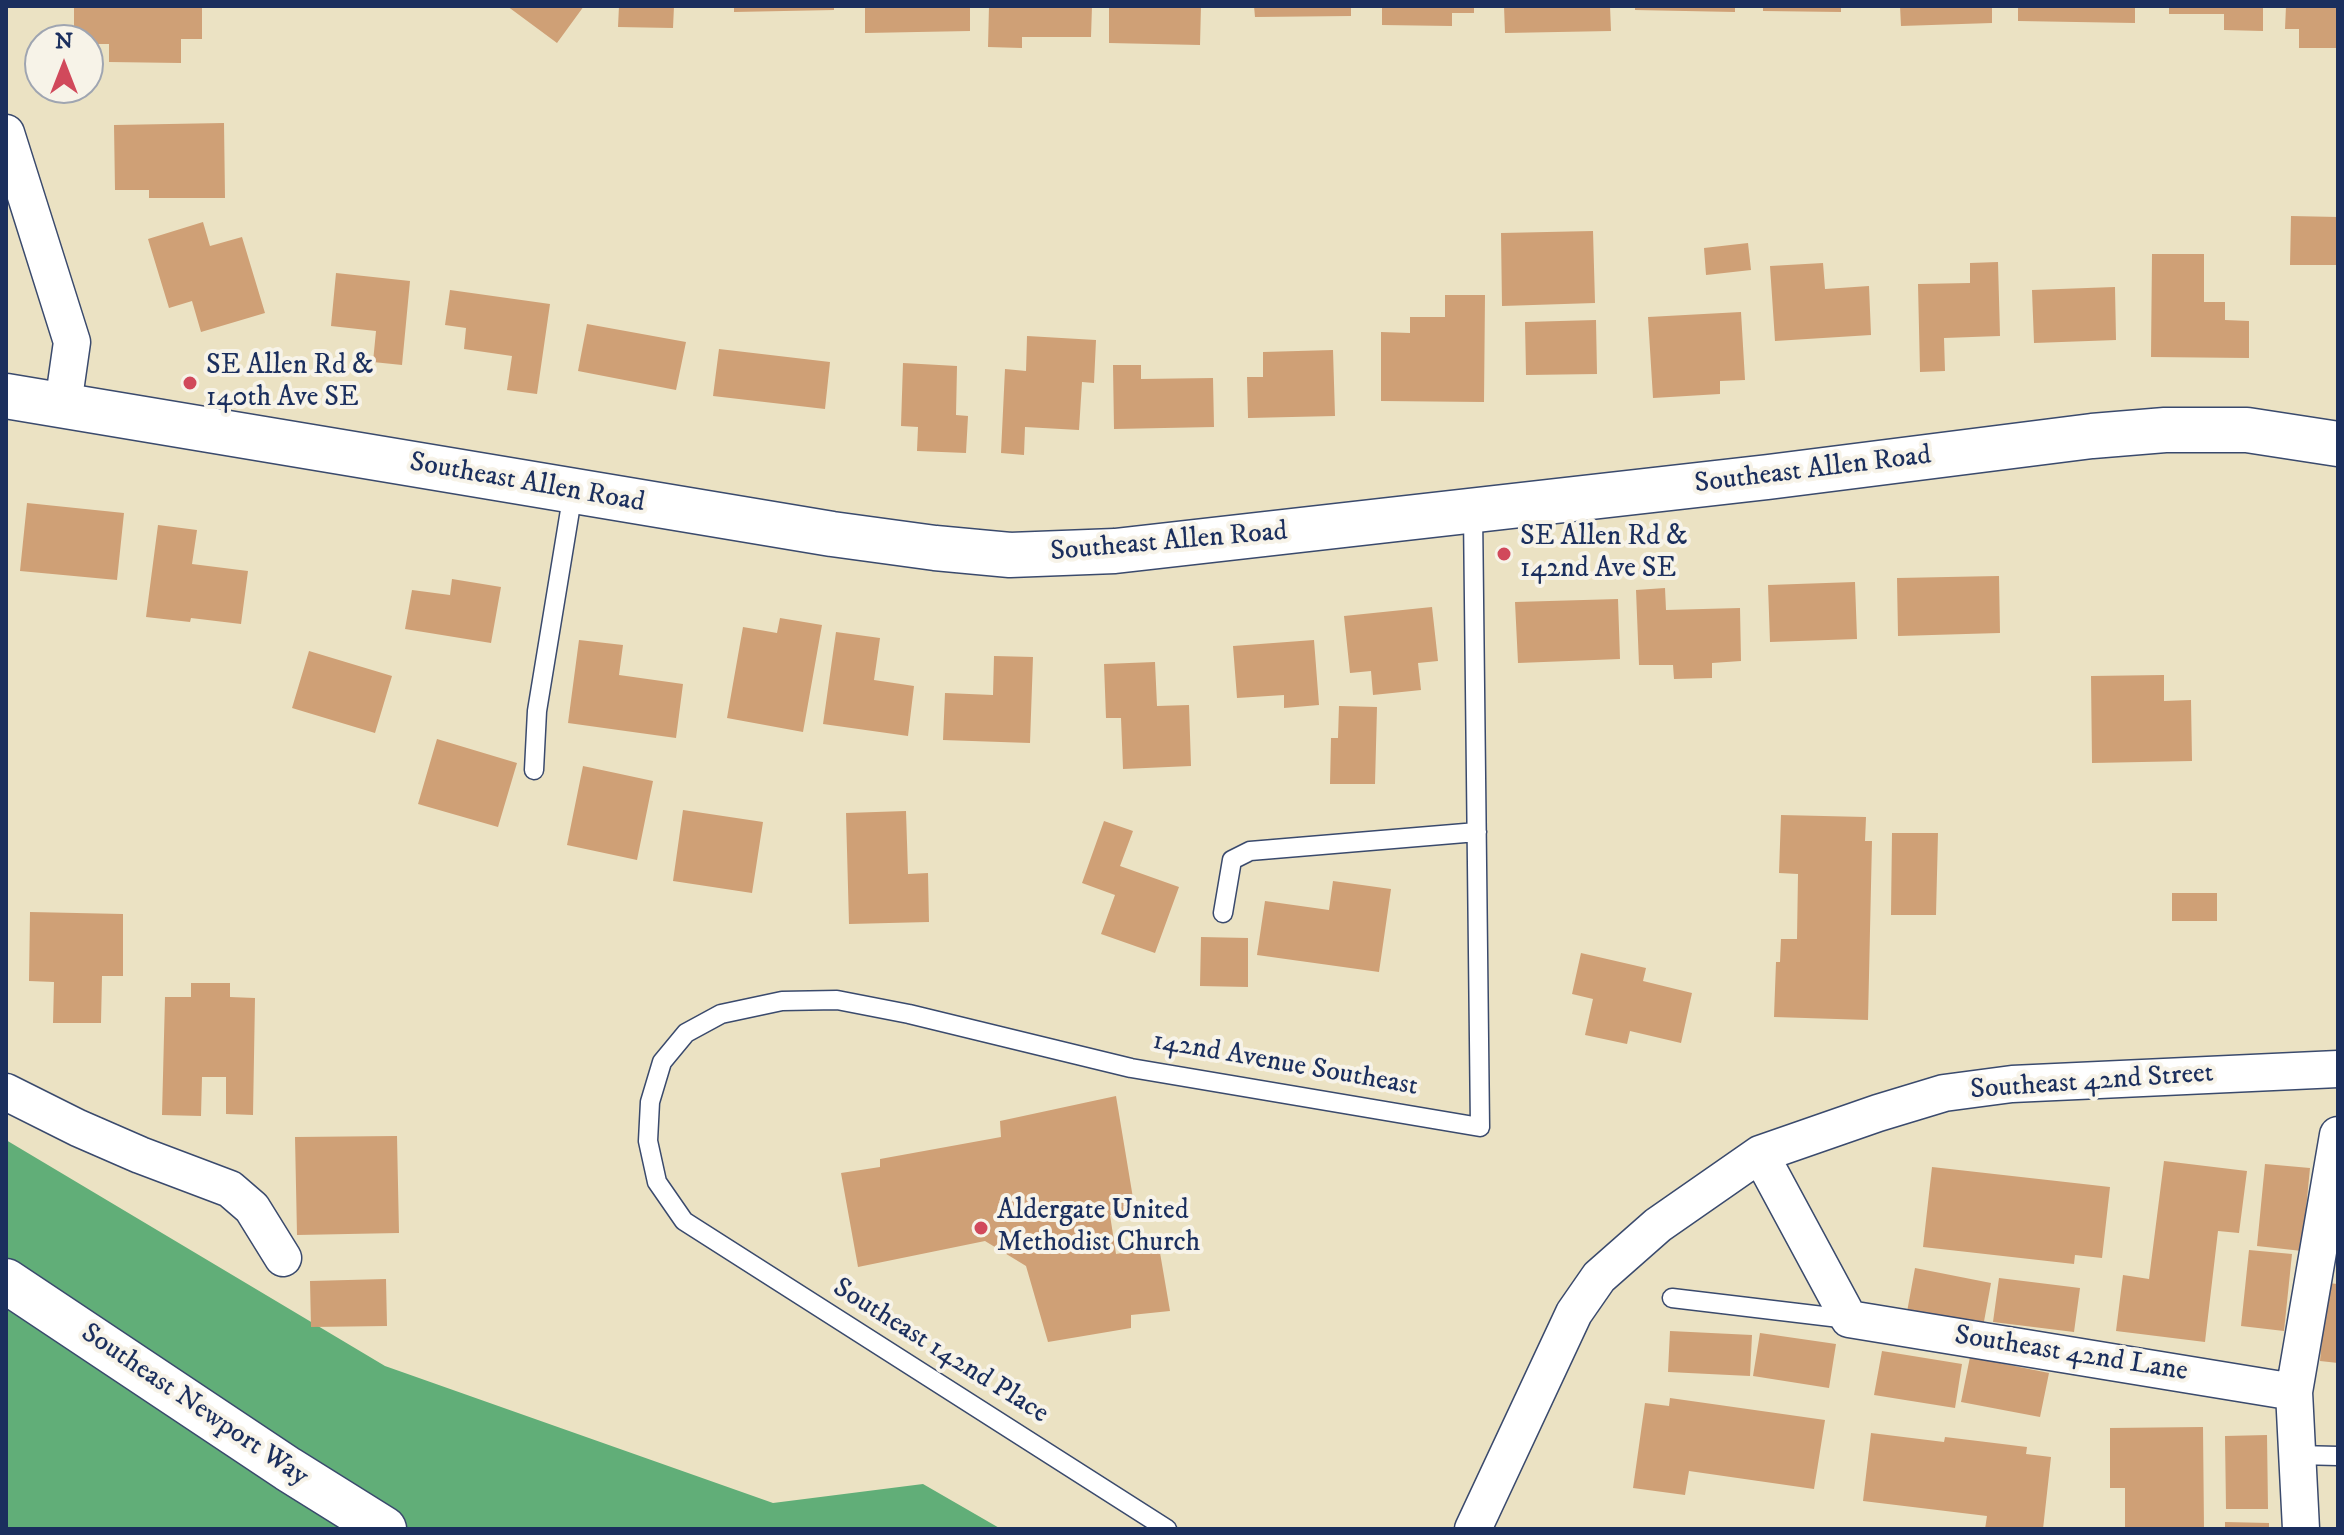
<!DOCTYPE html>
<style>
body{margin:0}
#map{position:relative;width:2344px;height:1535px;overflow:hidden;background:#ebe2c3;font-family:"IM FELL DW Pica",serif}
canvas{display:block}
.frame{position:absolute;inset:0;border:8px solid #1b2f5e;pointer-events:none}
.north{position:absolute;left:24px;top:24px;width:80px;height:80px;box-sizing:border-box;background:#f7f3e8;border:2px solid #9fa5b1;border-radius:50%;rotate:0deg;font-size:22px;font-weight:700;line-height:32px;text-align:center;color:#1b2f5e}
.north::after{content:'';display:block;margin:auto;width:28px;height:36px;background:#d1495b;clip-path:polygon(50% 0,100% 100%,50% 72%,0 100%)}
</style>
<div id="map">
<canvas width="2344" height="1535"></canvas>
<div class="frame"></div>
<div class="north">N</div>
</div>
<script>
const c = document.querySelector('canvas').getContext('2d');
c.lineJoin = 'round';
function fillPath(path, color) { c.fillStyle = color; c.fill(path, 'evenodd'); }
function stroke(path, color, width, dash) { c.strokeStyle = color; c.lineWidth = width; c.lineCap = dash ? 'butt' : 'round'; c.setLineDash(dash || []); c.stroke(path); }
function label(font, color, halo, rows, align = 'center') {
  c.font = font + ' "IM FELL DW Pica",serif'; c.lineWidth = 8; c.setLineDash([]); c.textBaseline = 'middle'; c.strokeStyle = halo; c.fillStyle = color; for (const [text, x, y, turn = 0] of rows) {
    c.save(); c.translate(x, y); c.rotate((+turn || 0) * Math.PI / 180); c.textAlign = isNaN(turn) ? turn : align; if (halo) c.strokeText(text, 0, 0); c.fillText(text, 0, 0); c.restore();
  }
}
fillPath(new Path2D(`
 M6,1140L385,1366L773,1503L923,1484L1001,1529H6Z`), '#61ae78');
fillPath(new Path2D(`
 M74,6H202V39H181V63L109,62V44H88V40H74Z
 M507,6H584L557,43Z
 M619,6H674L673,28L618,27Z
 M734,6H834V10L734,12Z
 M865,6H970V31L865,33Z
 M989,6H1092L1091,37H1022V48L988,47Z
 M1109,6H1201L1200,45L1109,43Z
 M1254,6H1351V16L1255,17Z
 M1382,6H1474V13H1452V26L1382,25Z
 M1504,6H1610L1611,31L1505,33Z
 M1635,6H1735V12L1635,10Z
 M1763,6H1841V12L1763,11Z
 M1900,6H1992V23L1901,26Z
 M2018,6H2135V23L2018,21Z
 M2169,6H2263V31L2224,30V14H2169Z
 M2286,6H2338V48H2299V29H2285Z
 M224,123L225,198H149V190H115L114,125Z
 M2291,216L2338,217V265H2290Z
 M203,222L210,246L242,237L265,313L201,332L192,301L169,308L148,239Z
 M1593,231L1595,303L1502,306L1501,233Z
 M1748,243L1751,270L1706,275L1704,248Z
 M2152,254H2204V302H2225V320L2249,321V358L2151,357Z
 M1998,262L2000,336L1944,338L1945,371L1920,372L1918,284L1970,283V263Z
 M1823,263L1825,289L1869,286L1871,335L1775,341L1770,266Z
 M336,273L410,281L402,365L373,362L376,331L331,326Z
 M2115,287L2116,340L2034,343L2032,290Z
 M450,290L550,304L537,394L507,390L512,356L464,349L466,328L445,325Z
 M1445,295H1485L1484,402L1381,401V332L1410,333V317H1445Z
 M1741,312L1745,380L1720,381V394L1653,398L1648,317Z
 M1596,320L1597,374L1526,375L1525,322Z
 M587,324L686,342L676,390L578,371Z
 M1027,336L1096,340L1094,383L1082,382L1079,430L1025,427L1024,455L1001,453L1005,369L1026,371Z
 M719,349L830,362L825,409L713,396Z
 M1333,350L1335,416L1248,418L1247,377H1263V352Z
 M903,363L957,366L956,415L968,416L966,453L917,451L918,427L901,426Z
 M1113,365H1141V379L1213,378L1214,427L1114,429Z
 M27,503L124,513L117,580L20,571Z
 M158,525L197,530L192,564L248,571L241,624L191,618L190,622L146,617Z
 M1999,576L2000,633L1898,636L1897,578Z
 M452,579L501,587L491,643L405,629L412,590L450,595Z
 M1855,582L1857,639L1770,642L1768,585Z
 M1665,588L1666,610L1740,608L1741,661L1712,663V678L1674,679L1673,665H1639L1636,590Z
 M1618,599L1620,659L1518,663L1515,602Z
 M1432,607L1438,661L1418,663L1421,690L1373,695L1371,671L1350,673L1344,616Z
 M780,618L822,625L803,732L727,718L743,627L777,633Z
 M836,632L880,638L874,680L914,686L908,736L823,724Z
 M579,640L623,645L619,675L683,684L676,738L568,723Z
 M1314,640L1319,705L1284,708V695L1237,698L1233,646Z
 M309,651L392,676L375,733L292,708Z
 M994,656L1033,657L1030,743L943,740L945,693L993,695Z
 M1155,662L1157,706L1189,705L1191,766L1123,769L1121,718H1106L1104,664Z
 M2164,675V701L2191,700L2192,761L2092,763L2091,676Z
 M1339,706L1377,707L1375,784H1330L1331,738H1338Z
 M437,739L517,763L498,827L418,804Z
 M583,766L653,781L637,860L567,845Z
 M683,810L763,822L752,893L673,881Z
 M906,811L908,874L928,873L929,922L849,924L846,813Z
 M1781,815L1866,817L1865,841H1872L1868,1020L1774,1017L1776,962H1780L1781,939H1797L1798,874L1779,873Z
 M1104,821L1133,831L1120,866L1179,887L1155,953L1101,934L1115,895L1082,883Z
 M1892,833H1938L1936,915H1891Z
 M1333,881L1391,889L1379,972L1257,955L1265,901L1329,910Z
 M2172,893H2217V921H2172Z
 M30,912L123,914V976H102L101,1023H53L54,982L29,981Z
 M1201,937L1248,938V987L1200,986Z
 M1581,953L1646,968L1643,981L1692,993L1681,1043L1630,1031L1627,1044L1585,1035L1593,999L1572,994Z
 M191,983H230V997L255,998L253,1115L226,1114V1077H202L201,1116L162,1115L165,997H191Z
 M1116,1096L1135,1210L1110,1215L1116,1254L1159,1247L1170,1311L1131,1315V1328L1048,1342L1026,1266L985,1241L858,1267L841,1173L880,1167V1159L1001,1137L1000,1121Z
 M397,1136L399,1233L297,1235L295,1137Z
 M2164,1161L2247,1171L2239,1233L2218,1231L2205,1342L2116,1331L2123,1275L2149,1279Z
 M2265,1164L2310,1168L2302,1251L2257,1246Z
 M1932,1167L2110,1187L2102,1258L2075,1255L2074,1264L1923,1247Z
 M2249,1250L2292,1254L2284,1331L2241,1326Z
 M1915,1268L1991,1283L1983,1327L1907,1312Z
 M1999,1278L2080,1288L2074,1332L1993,1322Z
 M386,1279L387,1326L311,1327L310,1281Z
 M2327,1283L2338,1284V1363L2320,1361Z
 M1670,1331L1752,1335L1750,1376L1668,1372Z
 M1760,1333L1836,1344L1829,1388L1753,1376Z
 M1882,1351L1962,1364L1955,1408L1874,1395Z
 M1970,1357L2049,1373L2040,1417L1961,1402Z
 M1670,1398L1825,1420L1814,1489L1689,1471L1685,1495L1633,1488L1645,1403L1669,1406Z
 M2203,1427L2204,1529H2125V1488H2110V1428Z
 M1871,1433L1944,1442L1945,1437L2027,1447L2026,1454L2051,1457L2043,1529H1985L1987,1516L1863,1501Z
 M2267,1435L2268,1509H2226L2225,1436Z
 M2225,1522L2269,1523V1529H2225Z`), '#cfa076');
const service = new Path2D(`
 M534,770L537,711L573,492
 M1223,913L1232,860L1250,851L1477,832
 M1672,1298L1848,1319
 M2297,1455L2338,1456
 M1167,1529L684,1221L657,1182L648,1141L650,1102L662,1062L686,1033L721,1014L782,1001L837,1000L909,1014L1131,1068L1480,1127L1473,512`);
const minor = new Path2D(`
 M6,133L72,342L63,405
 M6,1092L78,1128L140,1155L230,1189L252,1208L283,1258
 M1760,1154L1849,1319L2294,1392
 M1473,1529L1574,1313L1599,1277L1658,1225L1760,1154L1878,1113L1944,1093L2012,1084L2338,1069
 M2301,1529L2294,1392L2338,1135`);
const tertiary = new Path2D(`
 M6,396L832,534L935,548L1010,555L1115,551L1768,477L2092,436L2165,430H2247L2338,444`);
const secondary = new Path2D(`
 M6,1281L288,1469L384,1529`);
stroke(service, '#3a4a6d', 21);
stroke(minor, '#3a4a6d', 39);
stroke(tertiary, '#3a4a6d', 47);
stroke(secondary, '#3a4a6d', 47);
stroke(service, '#fff', 18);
stroke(minor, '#fff', 36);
stroke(tertiary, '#fff', 44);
stroke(secondary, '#fff', 44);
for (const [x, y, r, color] of [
 [190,383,8,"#d1495b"],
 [1504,554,8,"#d1495b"],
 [981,1228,8,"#d1495b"]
]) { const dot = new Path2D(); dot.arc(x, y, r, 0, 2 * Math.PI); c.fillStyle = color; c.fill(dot); stroke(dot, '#f7f3e8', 3); }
label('28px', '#1b2f5e', '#f7f3e8', [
 ["SE Allen Rd &",206,367],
 ["140th Ave SE",206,399],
 ["SE Allen Rd &",1520,538],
 ["142nd Ave SE",1520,570],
 ["Aldergate United",997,1212],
 ["Methodist Church",997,1244]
], 'left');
label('28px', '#1b2f5e', '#f7f3e8', [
 ["Southeast Allen Road",1813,471,-7],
 ["Southeast Allen Road",527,484,10],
 ["Southeast Allen Road",1169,543,-5],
 ["142nd Avenue Southeast",1285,1065,10],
 ["Southeast 42nd Street",2092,1083,-4],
 ["Southeast 142nd Place",940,1352,32],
 ["Southeast 42nd Lane",2071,1355,9],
 ["Southeast Newport Way",194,1406,34]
]);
</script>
